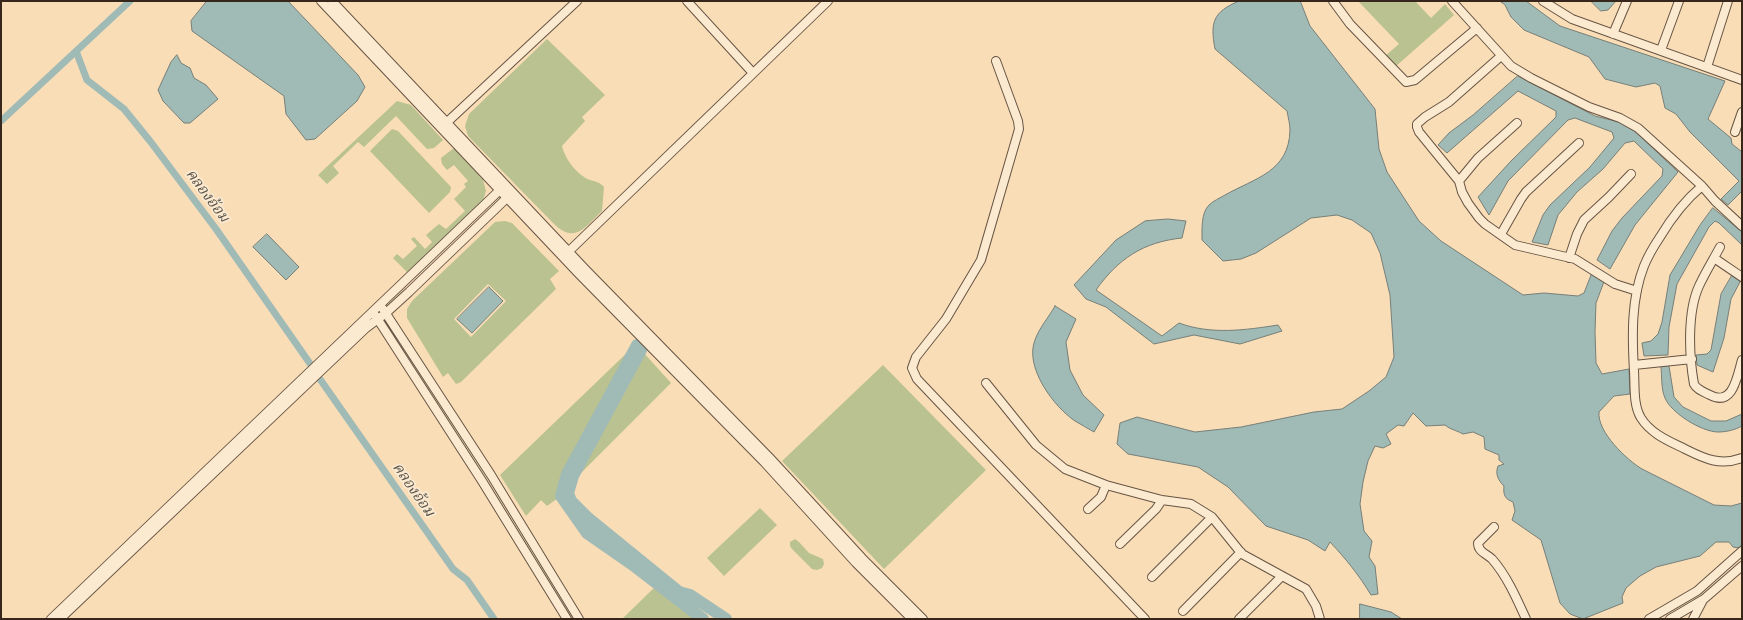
<!DOCTYPE html>
<meta charset="utf-8">
<style>
body{margin:0}
#map{position:relative;width:1743px;height:620px;overflow:hidden;background:#f9ddb7;font-family:Alegreya,serif}
canvas{display:block}
.frame{position:absolute;inset:0;border:2px solid #36261c;pointer-events:none}
</style>
<div id="map">
<canvas width="1743" height="620"></canvas>
<div class="frame"></div>
</div>
<script>
const c = document.querySelector('canvas').getContext('2d');
c.lineJoin = 'round';
function fillPath(path, color) { c.fillStyle = color; c.fill(path, 'evenodd'); }
function stroke(path, color, width, dash) { c.strokeStyle = color; c.lineWidth = width; c.lineCap = dash ? 'butt' : 'round'; c.setLineDash(dash || []); c.stroke(path); }
function label(font, color, halo, rows, align = 'center') {
  c.font = font + ' Alegreya,"Noto Serif Thai",serif'; c.lineWidth = 3.5; c.setLineDash([]); c.textBaseline = 'middle'; c.strokeStyle = halo; c.fillStyle = color; for (const [text, x, y, turn = 0] of rows) {
    c.save(); c.translate(x, y); c.rotate((+turn || 0) * Math.PI / 180); c.textAlign = isNaN(turn) ? turn : align; if (halo) c.strokeText(text, 0, 0); c.fillText(text, 0, 0); c.restore();
  }
}
fillPath(new Path2D(`
 M1358,1H1415L1431,18L1445,4L1454,15L1395,67L1385,56L1399,44Z
 M547,39L605,95L582,117L585,121L562,146C565,159 577,175 590,180C597,182 599,182 604,187L602,211C585,227 575,245 553,223L468,136L465,126L469,114Z
 M397,101L411,105L443,140L434,148L427,149L396,116L364,147L358,142L333,166L339,173L327,184L318,175Z
 M392,129L398,131L451,187L450,192L429,213L370,151Z
 M454,148L483,180L486,191L483,201L408,273L393,258L397,254L403,259L417,246L411,239L414,237L425,249L432,242L426,235L439,224L446,229L465,211L454,199L466,187L464,184L468,181L454,165L447,170L442,164L441,158Z
 M505,221L512,223L559,271L550,279L556,289L461,382L456,384L448,373L443,377L407,318V309L412,301L495,222ZM488,284L506,301L471,337L454,319Z
 M635,345L569,472L563,484L561,496L547,506L541,500L526,516L500,475Z
 M643,352L671,383L579,475L571,489V501L568,493L571,478Z
 M883,365L986,470L884,569L782,461Z
 M760,508L777,525L724,576L707,558Z
 M795,539L799,542L809,553L823,559L824,564L822,568L817,570L812,569L792,549L790,546V542Z
 M657,585L700,619H622Z`), '#bac291');
const water = new Path2D(`
 M207,1H288L358,75L365,87L357,101L315,139L306,140L286,114L284,96L192,31L191,21Z
 M1239,1H1300L1301,3L1310,26L1375,109L1379,149L1387,172L1419,221L1441,241L1523,295L1544,293L1578,296L1584,293L1593,270L1605,279L1596,303L1595,332L1596,363L1602,374L1629,369L1630,394L1614,396L1599,412C1597,432 1627,460 1642,469L1714,505L1731,506L1742,503V544L1739,548L1733,547L1729,542H1716L1700,556L1656,567L1640,576L1626,588L1622,597L1623,603L1583,619L1570,614L1560,603L1541,540L1512,520L1515,511L1513,502C1505,499 1503,495 1504,486C1498,480 1495,474 1498,466L1504,464L1499,460V455L1485,449L1484,437L1473,432L1463,434C1456,430 1451,430 1445,425L1426,426L1413,413L1404,426L1398,425L1386,434L1391,444L1383,448L1375,446L1368,461L1363,482L1360,504L1364,531L1372,541L1369,557L1375,566L1378,594L1371,595C1359,575 1346,559 1330,542L1325,551L1308,540L1266,526L1228,487L1198,467L1128,454L1117,444L1120,423L1137,417L1195,432L1241,427L1314,412L1342,409L1369,391L1386,377L1394,357L1390,295L1380,253L1371,233L1352,220L1337,215L1311,218L1256,253L1241,259L1223,261L1202,240C1202,229 1201,213 1209,205C1213,201 1220,198 1225,195C1255,178 1289,172 1290,130C1290,124 1288,117 1287,111L1215,49C1210,22 1213,12 1239,1Z
 M1500,1H1526L1560,26L1725,81L1708,119L1731,138L1732,144L1742,152V191L1728,205L1721,199L1739,181L1690,132L1676,114L1665,108L1660,86L1655,83L1636,87L1605,79L1589,57L1524,30L1511,17L1505,5Z
 M1591,1H1616L1608,10L1601,11Z
 M177,55L181,63L190,68L194,78L206,85L218,99L190,123H184L163,101L158,90L171,62Z
 M1518,76L1595,116L1619,122L1636,132L1678,172L1635,225L1610,269L1597,260L1612,231L1622,218L1662,176L1663,169L1634,141L1625,143L1603,169L1577,192L1558,215L1548,245L1532,242L1543,215L1550,205L1590,167L1614,138L1612,132L1575,118L1568,120L1508,181L1489,215L1478,197L1511,161L1556,117V111L1518,91L1447,153L1438,145L1449,133L1473,115Z
 M1713,208L1742,232V245L1719,223L1715,221L1709,227L1677,284L1669,327L1668,355L1644,356L1642,343L1651,341L1658,334L1662,322L1670,275L1700,225Z
 M1168,219L1186,221L1182,238C1143,242 1118,259 1096,290L1162,336L1179,323C1211,335 1246,330 1278,325L1282,331L1240,344L1194,335L1154,344L1106,307L1086,299L1074,285L1116,240L1145,221Z
 M267,234L299,267L286,280L253,247Z
 M1733,274L1741,280L1731,299L1724,338L1713,372L1697,365L1696,355L1707,354L1711,350L1721,294Z
 M489,287L503,301L472,333L457,319Z
 M1055,306L1076,319L1066,342L1070,370L1083,395L1104,415L1094,432C1088,428 1081,425 1075,421C1054,407 1024,367 1035,340C1039,328 1049,317 1055,306Z
 M1669,366L1674,397L1683,407L1711,421H1726L1742,414V426C1735,430 1726,432 1718,432C1702,432 1671,413 1665,398C1661,389 1662,377 1661,367Z
 M1360,604L1391,612L1402,619H1360Z`);
fillPath(water, '#a0bab6');
stroke(water, '#767f78', 1);
stroke(new Path2D(`
 M76,51L87,80L124,109L150,141L216,229L311,365
 M1,121L130,1
 M315,372L453,569L467,580L494,619`), '#a0bab6', 7);
stroke(new Path2D(`
 M703,619L633,565L587,533L561,496L567,474L637,345L641,350L573,476L568,493L571,501L588,518L679,592L690,595L726,619`), '#a0bab6', 12);
const minor = new Path2D(`
 M321,1L579,274L764,462L856,563L912,619
 M332,1L585,269L769,457L862,558L923,619
 M687,1L753,73
 M1333,1L1350,24L1406,82L1415,80L1477,28
 M1452,1L1511,66L1531,78L1589,107L1620,118L1638,128L1702,186L1715,201L1742,226
 M1543,1L1572,19L1742,80
 M1613,34L1627,1
 M1661,50L1679,1
 M1501,56L1449,102L1425,117L1417,124V127L1419,132L1459,181L1462,192L1468,203L1479,218L1485,224L1515,245L1575,259L1615,284L1637,291
 M996,61L1018,121L1019,129L1017,136L981,260L946,319L916,357L912,368L917,379L1145,619
 M1707,67L1728,1
 M443,126L577,1
 M1735,132L1742,112
 M1459,181L1478,158L1517,123
 M1702,186C1684,201 1672,217 1660,237C1654,246 1648,256 1644,266C1631,299 1632,336 1634,371C1635,386 1633,405 1641,418C1651,434 1669,441 1685,449C1705,459 1720,466 1742,458
 M1501,234L1521,199L1526,192L1579,143
 M1720,247C1713,260 1705,273 1699,286C1687,312 1689,356 1694,384C1697,390 1704,392 1710,395C1733,407 1737,377 1742,360
 M565,255L828,1
 M1569,258L1577,234L1584,220L1609,197L1631,174
 M1714,258L1742,277
 M383,309L491,475L579,619
 M375,315L482,481L567,619
 M1634,365L1692,359
 M986,383L1036,445L1065,469L1106,485L1162,500L1191,504L1212,517L1242,554L1306,589L1316,606L1320,619
 M1088,509L1101,497L1106,485
 M1494,527L1478,543C1478,552 1487,554 1492,559C1507,576 1517,599 1526,619
 M1120,544L1156,509L1162,500
 M1152,577L1212,517
 M1183,611L1241,552
 M51,619L503,187
 M60,619L366,328L386,313L409,292L511,194
 M1239,619L1282,576
 M1649,619L1697,591L1742,551
 M1670,619L1704,599L1742,566
 M1693,619L1702,602`);
stroke(minor, '#675443', 10);
stroke(minor, '#fbe9d0', 8);
label('italic 15px', '#56524a', '#fbe9d0', [
 ["คลองอ้อม",207,196,53],
 ["คลองอ้อม",413,490,55]
]);
</script>
